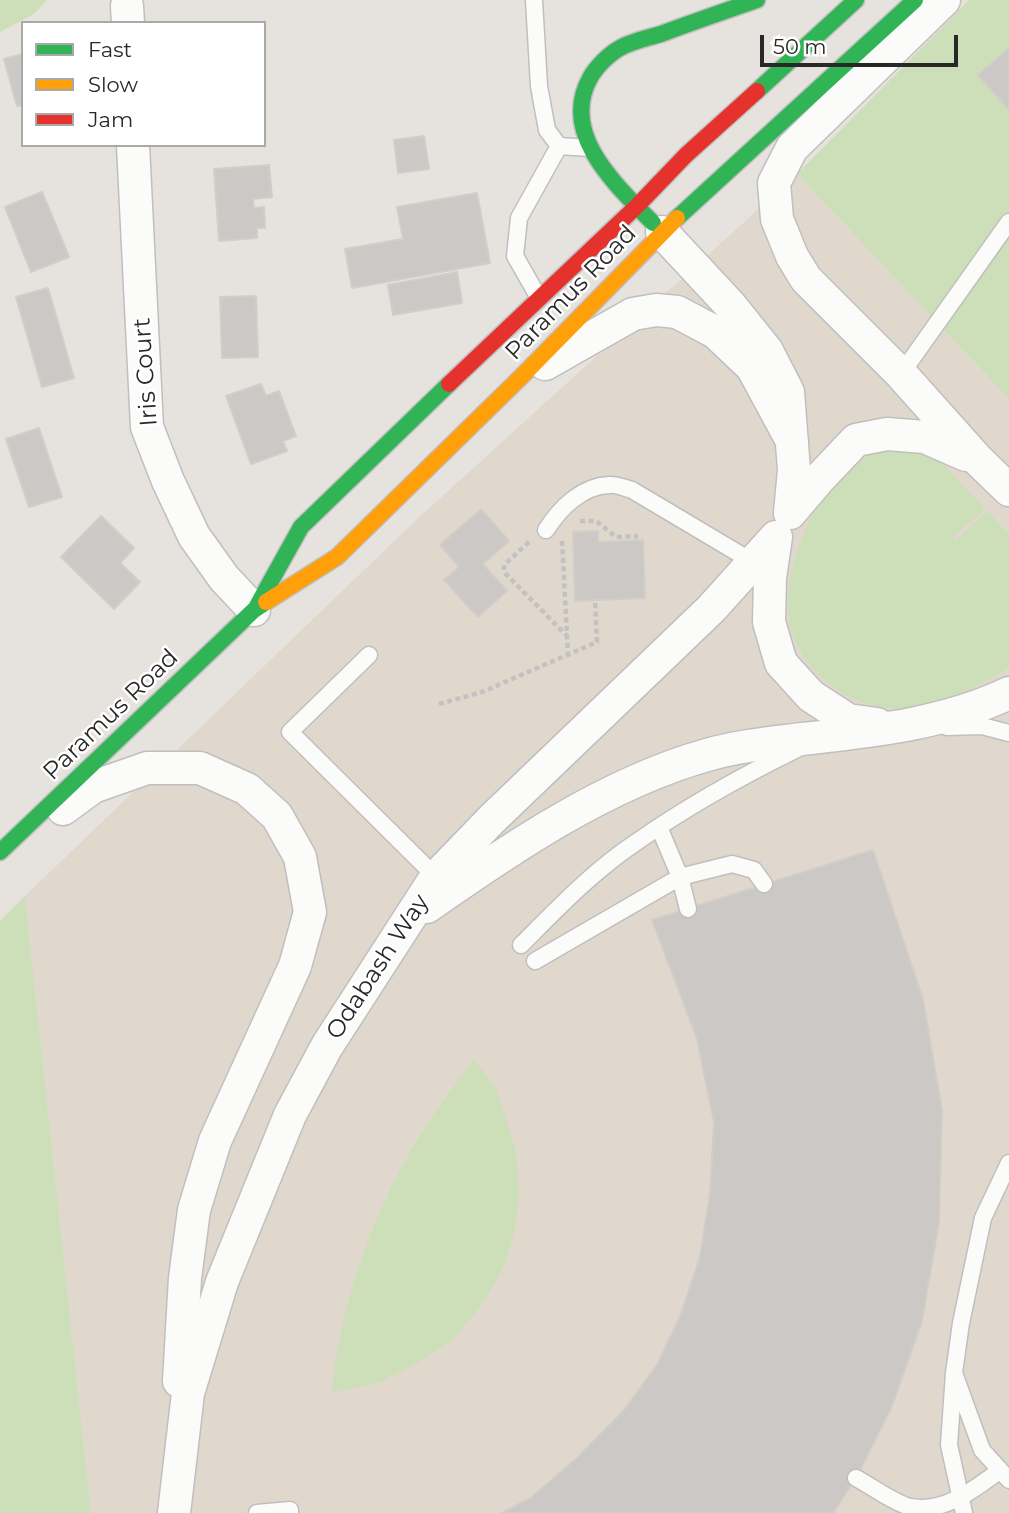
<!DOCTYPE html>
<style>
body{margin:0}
#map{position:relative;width:1009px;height:1513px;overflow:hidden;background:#e6e2de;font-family:Montserrat,sans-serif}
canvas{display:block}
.legend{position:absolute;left:21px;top:21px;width:245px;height:126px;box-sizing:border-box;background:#fff;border:2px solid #a9a9a9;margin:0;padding:9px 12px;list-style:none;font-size:21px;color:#282828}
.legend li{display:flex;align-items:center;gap:14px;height:35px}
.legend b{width:35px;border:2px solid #a9a9a9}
.scale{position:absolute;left:760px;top:35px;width:198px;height:32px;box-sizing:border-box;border:4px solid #282828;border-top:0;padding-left:9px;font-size:21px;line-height:24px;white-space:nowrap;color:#282828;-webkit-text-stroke:5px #fff;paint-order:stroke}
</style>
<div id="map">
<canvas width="1009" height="1513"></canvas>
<ul class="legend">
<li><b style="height:9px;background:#30b455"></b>Fast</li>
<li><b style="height:9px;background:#ff9f0a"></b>Slow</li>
<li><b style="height:9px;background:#e5322d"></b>Jam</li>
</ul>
<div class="scale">50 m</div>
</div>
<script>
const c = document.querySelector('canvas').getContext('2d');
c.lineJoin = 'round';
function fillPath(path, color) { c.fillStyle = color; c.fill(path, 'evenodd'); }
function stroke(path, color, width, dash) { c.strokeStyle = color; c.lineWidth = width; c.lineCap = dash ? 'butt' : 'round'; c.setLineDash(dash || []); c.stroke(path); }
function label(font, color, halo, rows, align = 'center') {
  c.font = font + ' Montserrat,sans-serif'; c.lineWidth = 5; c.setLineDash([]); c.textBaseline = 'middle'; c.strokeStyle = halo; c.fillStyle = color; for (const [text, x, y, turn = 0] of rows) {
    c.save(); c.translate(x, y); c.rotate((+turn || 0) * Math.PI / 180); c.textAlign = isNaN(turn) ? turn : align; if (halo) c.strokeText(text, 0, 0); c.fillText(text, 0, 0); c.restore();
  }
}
fillPath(new Path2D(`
 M797,174L1009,399V1513H91L25,896L415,521Z`), '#e0d8cd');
fillPath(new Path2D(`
 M0,0H47L34,14L0,32Z
 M969,0H1009V399L797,174Z
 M870,443L928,454L942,463L985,509L953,537L956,541L987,511L1009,534V668C978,685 946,705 911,708C880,710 850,702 827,682C773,636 783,580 809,522C815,509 822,492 832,480C843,467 857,455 870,443Z
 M25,896L91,1513H0V921Z
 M474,1059L496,1088L516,1152L519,1189L515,1231L505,1264L482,1305L451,1341L414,1365L380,1382L332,1393C339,1307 373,1211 419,1137C436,1110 455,1084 474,1059Z`), '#cddfb9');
const building = new Path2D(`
 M1009,48V110L978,75Z
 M23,54V105L17,106L4,59Z
 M424,136L429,169L398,173L394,140Z
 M269,165L272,197L253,199L254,208L264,207L265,228H257V238L219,241L214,169Z
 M42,192L69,257L31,272L5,207Z
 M477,193L490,263L352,288L345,249L403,239L397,207Z
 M457,272L462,303L393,315L388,285Z
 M48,288L74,378L42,387L16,297Z
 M256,296L258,357L222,358L220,297Z
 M261,384L266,396L279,391L296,436L283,441L287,451L251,464L226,396Z
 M39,428L62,497L29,507L6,439Z
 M481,509L509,541L483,564L507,591L478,617L444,580L459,567L440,545Z
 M101,516L134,548L120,563L140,582L114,609L61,557Z
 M598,531V542L643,540L645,598L575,601L573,532Z
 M873,850L923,999L942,1110L939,1222L922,1321L892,1406L856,1478L833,1513H502L532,1497L578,1457L624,1410L657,1365L681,1314L700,1257L710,1193L714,1122L697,1039L652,920Z`);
fillPath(building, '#cbc8c5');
stroke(building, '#d1ceca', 2);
const lane = new Path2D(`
 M534,0L539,86L547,130L559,146L589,148
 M539,298L515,256L519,218L559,146
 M901,374L1009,222
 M546,530C560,508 582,486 609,485C616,484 625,488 632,490L753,562
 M369,655L290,732L436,877
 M947,727L982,726L1009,733
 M659,827L680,877L688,909
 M521,945C558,908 594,870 638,841C688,806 742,776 797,749
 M535,961L680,877L732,864L754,870L764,884
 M954,1373L961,1323L983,1218L1009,1163
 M856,1478C873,1487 892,1502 910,1507C945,1513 973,1490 999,1471
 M257,1513L290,1510V1513
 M964,1513L949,1445L954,1373L982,1450L1009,1480`);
const street = new Path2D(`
 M944,0L792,148L774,183L777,219L792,256L806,279L901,374L977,459L1009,490
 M127,6L128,23
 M133,145L147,427L168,481L194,536L224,578L254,610
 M662,232L731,306L767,351L788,392L794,470L790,513
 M545,364L633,314L656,310L677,312L715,332L752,367L792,441
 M790,513L819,479L856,440L887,434L925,437L966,455
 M776,537L770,578L769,622L781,663L811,696L848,720L877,724
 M63,809L93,787L147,768H200L247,789L277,816L300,857L310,912L295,966L215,1141L194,1210L185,1278L179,1381
 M427,907C511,848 607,783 707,755C738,746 770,743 802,739C873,731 944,724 1009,693
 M174,1513L188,1393L222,1282L290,1115L327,1046L436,877L492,819L711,609L776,537`);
const fast = new Path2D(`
 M757,91L856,0
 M677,218L915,0
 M653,223C616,185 559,134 590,78C596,67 609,54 620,48C632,41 648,38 661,34C693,22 725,11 757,0
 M257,606L301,527L449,384
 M0,852L254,610L266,602`);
const slow = new Path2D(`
 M266,602L337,557L522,376L677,218`);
const jam = new Path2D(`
 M449,384L637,206L686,155L757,91`);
stroke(lane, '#c0bfbf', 19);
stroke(street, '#c0bfbf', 35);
stroke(fast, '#c0bfbf', 19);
stroke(slow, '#c0bfbf', 19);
stroke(jam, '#c0bfbf', 19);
stroke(new Path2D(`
 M580,521H596L616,537L636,536V540
 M562,541L568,654
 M529,542L504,565V572L567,636
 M439,704L482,692L597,642L595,600`), '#c3c2c2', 4.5, [5, 3.5]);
stroke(lane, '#fbfbfa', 16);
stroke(street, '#fbfbfa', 32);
stroke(fast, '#30b455', 16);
stroke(slow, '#ff9f0a', 16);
stroke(jam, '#e5322d', 16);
label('24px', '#282828', '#fff', [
 ["Paramus Road",571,293,-46],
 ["Iris Court",146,372,-94],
 ["Paramus Road",111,715,-44],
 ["Odabash Way",378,967,-57]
]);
</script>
